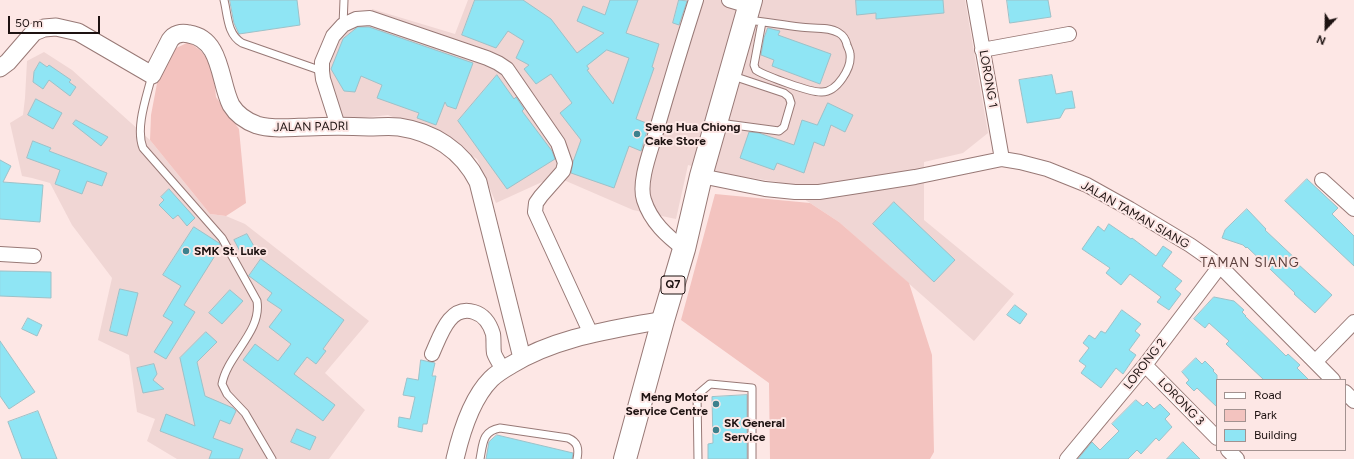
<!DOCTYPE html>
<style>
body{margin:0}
#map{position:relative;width:1354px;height:459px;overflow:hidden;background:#fde7e5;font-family:Figtree,sans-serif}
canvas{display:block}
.legend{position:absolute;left:1216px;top:379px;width:130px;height:72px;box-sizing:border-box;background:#fde7e5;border:1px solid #a39290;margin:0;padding:5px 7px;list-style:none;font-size:12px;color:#1d1211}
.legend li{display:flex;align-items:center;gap:8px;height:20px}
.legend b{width:20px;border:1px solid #a39290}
.north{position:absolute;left:1306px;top:8px;width:40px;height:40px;-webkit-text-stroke:3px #fde7e5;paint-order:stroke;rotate:202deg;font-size:11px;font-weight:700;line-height:16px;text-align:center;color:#1d1211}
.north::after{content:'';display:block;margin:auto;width:14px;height:18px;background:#1d1211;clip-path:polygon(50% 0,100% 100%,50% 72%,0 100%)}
.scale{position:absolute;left:8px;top:16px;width:92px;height:18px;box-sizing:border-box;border:2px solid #1d1211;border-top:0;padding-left:5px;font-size:12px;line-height:14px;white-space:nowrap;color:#1d1211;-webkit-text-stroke:3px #fde7e5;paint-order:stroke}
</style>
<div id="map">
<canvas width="1354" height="459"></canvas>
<ul class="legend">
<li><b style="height:5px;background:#fff"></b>Road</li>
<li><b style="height:11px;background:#f3c3bf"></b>Park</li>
<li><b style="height:11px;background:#8fe5f4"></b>Building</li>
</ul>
<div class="north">N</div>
<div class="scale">50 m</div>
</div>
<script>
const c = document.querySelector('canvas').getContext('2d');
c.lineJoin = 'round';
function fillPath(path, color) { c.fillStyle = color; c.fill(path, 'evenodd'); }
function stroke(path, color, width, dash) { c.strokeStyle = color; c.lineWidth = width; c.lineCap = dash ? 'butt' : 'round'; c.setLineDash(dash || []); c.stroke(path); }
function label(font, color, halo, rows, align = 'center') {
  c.font = font + ' Figtree,sans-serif'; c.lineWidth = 4; c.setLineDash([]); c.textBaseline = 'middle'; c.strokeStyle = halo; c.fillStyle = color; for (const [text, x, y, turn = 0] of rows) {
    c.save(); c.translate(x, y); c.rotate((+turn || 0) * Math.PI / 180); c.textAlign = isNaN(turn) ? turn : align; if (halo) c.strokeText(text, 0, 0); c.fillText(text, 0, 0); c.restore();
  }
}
fillPath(new Path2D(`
 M468,0H965L988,133L963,153L924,162V220L1014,294L974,341L839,222L778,182L717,173L688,165L676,219L633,210L566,181L542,182L496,203L477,159L446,139L388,115L343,120L327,72L339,38L353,24L369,21L372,9L455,34Z
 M44,52L72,70L150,140L210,214L226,216L245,224L369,321L325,373L365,410L329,459H177L147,441L155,419L137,412L129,355L98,340L112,278L72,225L50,183L32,178L22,176L10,123L23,115L25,98L27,61Z`), '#f0d6d4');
fillPath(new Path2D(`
 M189,42L201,51L213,66L216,97L239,129L246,203L226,216L210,214L150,140L151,115L159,73L174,49Z
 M715,194L810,203L839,222L909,283L932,355L934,452L930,459H770L769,383L681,320Z`), '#f3c3bf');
const building = new Path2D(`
 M230,0H297L300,25L239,34L234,23Z
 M475,0H523L551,19L577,53L604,33L577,21L583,6L605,15L610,0H638L626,33L659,44L652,67L654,68L636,119L649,124L641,151L629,146L614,188L571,173L573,162L581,140L560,113L572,103L551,74L536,84L524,69L529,65L516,58L524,41L508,31L496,48L462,35ZM607,50L629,58L613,104L587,70L589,69L587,66Z
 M679,0L687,1L679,25L673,23Z
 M856,0H943L944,13L876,19V13L857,15Z
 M1007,0H1048L1051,17L1010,23Z
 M358,27H369L473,63L456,109L447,106L445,102L436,125L417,118L419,113L377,98L382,85L361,76L355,92L344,91L331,69L343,39Z
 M768,28L780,31L778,35L831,54L820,84L772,66L774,60L761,55L764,38Z
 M40,62L47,67L49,65L71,80L69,82L76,87L70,96L49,80L43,89L33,82L34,72Z
 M497,75L514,99L516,97L524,109L522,111L552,151L555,159L507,189L458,121Z
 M1052,75L1056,94L1072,91L1075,108L1065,109L1060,118L1027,123L1019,80Z
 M36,99L62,113L53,129L28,115Z
 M828,103L853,115L845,132L831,125L824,146L814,142L804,173L777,163L774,170L740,158L749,132L759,133L794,145L802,120L817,125Z
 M76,120L108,137L101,146L73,124Z
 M33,141L51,148L49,151L107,173L102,186L87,181L82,194L55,184L60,170L27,158Z
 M0,160L11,166L3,182L43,185L40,222L0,219Z
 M1307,179L1338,208L1332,214L1354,236V266L1285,201Z
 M169,189L195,218L187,226L178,215L173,219L159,205L164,200L161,197Z
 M894,202L955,260L934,282L873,224Z
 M1247,209L1266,229L1265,230L1299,262L1298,264L1332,295L1315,313L1294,294L1295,293L1247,247L1246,248L1243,245L1222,238L1225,230Z
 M1109,224L1131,239L1132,238L1156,256L1163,246L1172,252L1162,266L1182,281L1175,289L1181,294L1169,310L1157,302L1161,297L1130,274L1121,285L1106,273L1110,268L1082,249L1098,226L1104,231Z
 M194,227L219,243L221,246L184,305L195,312L166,359L154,352L173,322L163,316L181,286L163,275Z
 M247,234L255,248L242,255L234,240Z
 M261,259L344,320L323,349L326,351L316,364L307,357L294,374L335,405L323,421L243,360L255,344L278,361L291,344L269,327L282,310L267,300L272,293L249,276Z
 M0,271L51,272V298L0,296Z
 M120,289L138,293L127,336L110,331Z
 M230,290L243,301L222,324L209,313Z
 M1214,297L1234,301L1244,310L1242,312L1246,316H1245L1286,356L1288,354L1300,365L1297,368L1309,380H1264L1226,344L1229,341L1209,323L1205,328L1194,319Z
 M1015,305L1027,314L1020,324L1007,315Z
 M1122,310L1141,324L1135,331L1140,335L1129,350L1136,355L1123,374L1116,368L1101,388L1081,373L1086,366L1079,361L1089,348L1083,343L1089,335L1095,339L1101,331L1105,333Z
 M28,318L42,325L37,336L22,329Z
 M206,332L217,342L197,362L205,396L233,408L236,411L230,424L220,420L213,438L243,449L239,459H209L212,451L160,431L166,414L195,426L180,358Z
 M0,341L35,392L9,409L0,396Z
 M1196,358L1202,364L1205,361L1214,370L1213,371L1217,375V407L1197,388L1194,391L1186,383L1189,380L1182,372Z
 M421,360L435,363L432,376H436L427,424H423L422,432L398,427L399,417L410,419L415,397L403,395L407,378L418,380Z
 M154,364L157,374L153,380L164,389L143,393L137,368Z
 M747,395V459H708V444L713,443L712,397Z
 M1136,400L1143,406L1147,402L1154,409L1160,404L1170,414L1165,419L1172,427L1159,441L1156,438L1141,454L1137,450L1128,459H1078L1092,442L1100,450L1119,431L1112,424Z
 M38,411L57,459H22L8,422Z
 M297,429L316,437L310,450L291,442Z
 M497,435L573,453L572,459H486L489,442Z
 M1183,442L1200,459H1167Z`);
fillPath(building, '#8fe5f4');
stroke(building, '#9dc1c8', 1);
const service = new Path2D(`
 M224,0C228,16 227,34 242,43L322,71
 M748,20C766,22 783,25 800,27C812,29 828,26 839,33C844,36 846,40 847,45C848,48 850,51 850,54C852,68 837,92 822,92C811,93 766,76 756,70L754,65L762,22
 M343,25L344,0
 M152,75C147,96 135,127 143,148L222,238L257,301C262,332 227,355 222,384L227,394L245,413L272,459
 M719,123L779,131L784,127L791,103L789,97L784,93L733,76
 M480,459C483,444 482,431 500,428L568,438C578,442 579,449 577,459
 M698,459L697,395L710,384L752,388V459`);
const minor = new Path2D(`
 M729,0L749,6
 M974,0L1002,159
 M982,50L1069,34
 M338,126L323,79L322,71V62L333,36L343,25L356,19L370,18L487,58L498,63L507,69L558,143L565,163L563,171L541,196L536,203L535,212L591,334
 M701,176L765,189L795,192H819L858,186L915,177L1002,159L1020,162L1047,169L1087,185L1130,209L1190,245L1220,266L1333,380
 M1322,180L1354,209
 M684,249C667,236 651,222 644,200C638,182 651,150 656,132C669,87 682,44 696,0
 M0,254L34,256
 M432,354C440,337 449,304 474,312C484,315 490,324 493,334C494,340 493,347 494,353C496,359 500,364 503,369
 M1315,362L1354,322
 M1145,365L1217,438
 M1345,392L1354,401
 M1228,450L1237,459
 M1067,459L1145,365L1220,266`);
const tertiary = new Path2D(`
 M0,68L8,62L34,32L44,28L56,27L78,32L152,75L170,40C174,34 181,32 189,34C222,39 219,81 231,105C237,115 246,121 257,125C273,130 292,127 308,127C328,126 348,126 369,127C379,127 389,126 399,127C433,132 462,150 478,182L522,358
 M455,459C461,433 472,398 491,379C497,373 504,369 511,365C556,337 611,330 663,320`);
const primary = new Path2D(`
 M625,459L663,320L684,249L701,176L751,0`);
stroke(service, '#987976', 9);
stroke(minor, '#987976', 16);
stroke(tertiary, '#987976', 19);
stroke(primary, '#987976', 24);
stroke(service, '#fff', 7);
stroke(minor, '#fff', 14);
stroke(tertiary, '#fff', 17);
stroke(primary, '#fff', 22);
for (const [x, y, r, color] of [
 [637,134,4,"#3c818d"],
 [186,251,4,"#3c818d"],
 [716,404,4,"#3c818d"],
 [716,430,4,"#3c818d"]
]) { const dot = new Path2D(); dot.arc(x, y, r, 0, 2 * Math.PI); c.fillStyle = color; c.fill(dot); stroke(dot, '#fde7e5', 1.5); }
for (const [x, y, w] of [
 [673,285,24]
]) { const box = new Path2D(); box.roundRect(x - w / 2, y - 9, w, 18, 3); c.fillStyle = '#fde7e5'; c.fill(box); stroke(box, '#1d1211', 1); }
label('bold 11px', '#1d1211', null, [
 ["Q7",673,285]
]);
label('12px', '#1d1211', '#fde7e5', [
 ["LORONG 1",988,79,80],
 ["JALAN PADRI",311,127,-1],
 ["JALAN TAMAN SIANG",1135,215,30],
 ["LORONG 2",1145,364,-52],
 ["LORONG 3",1181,402,46]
]);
label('bold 12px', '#1d1211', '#fde7e5', [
 ["Seng Hua Chiong",645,127],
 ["Cake Store",645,141],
 ["SMK St. Luke",194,251],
 ["Meng Motor",708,397,"right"],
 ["Service Centre",708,411,"right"],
 ["SK General",724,423],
 ["Service",724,437]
], 'left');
c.letterSpacing = '1px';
label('13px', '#5c403d', '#fde7e5', [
 ["TAMAN SIANG",1250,263]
]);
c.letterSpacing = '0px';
</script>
